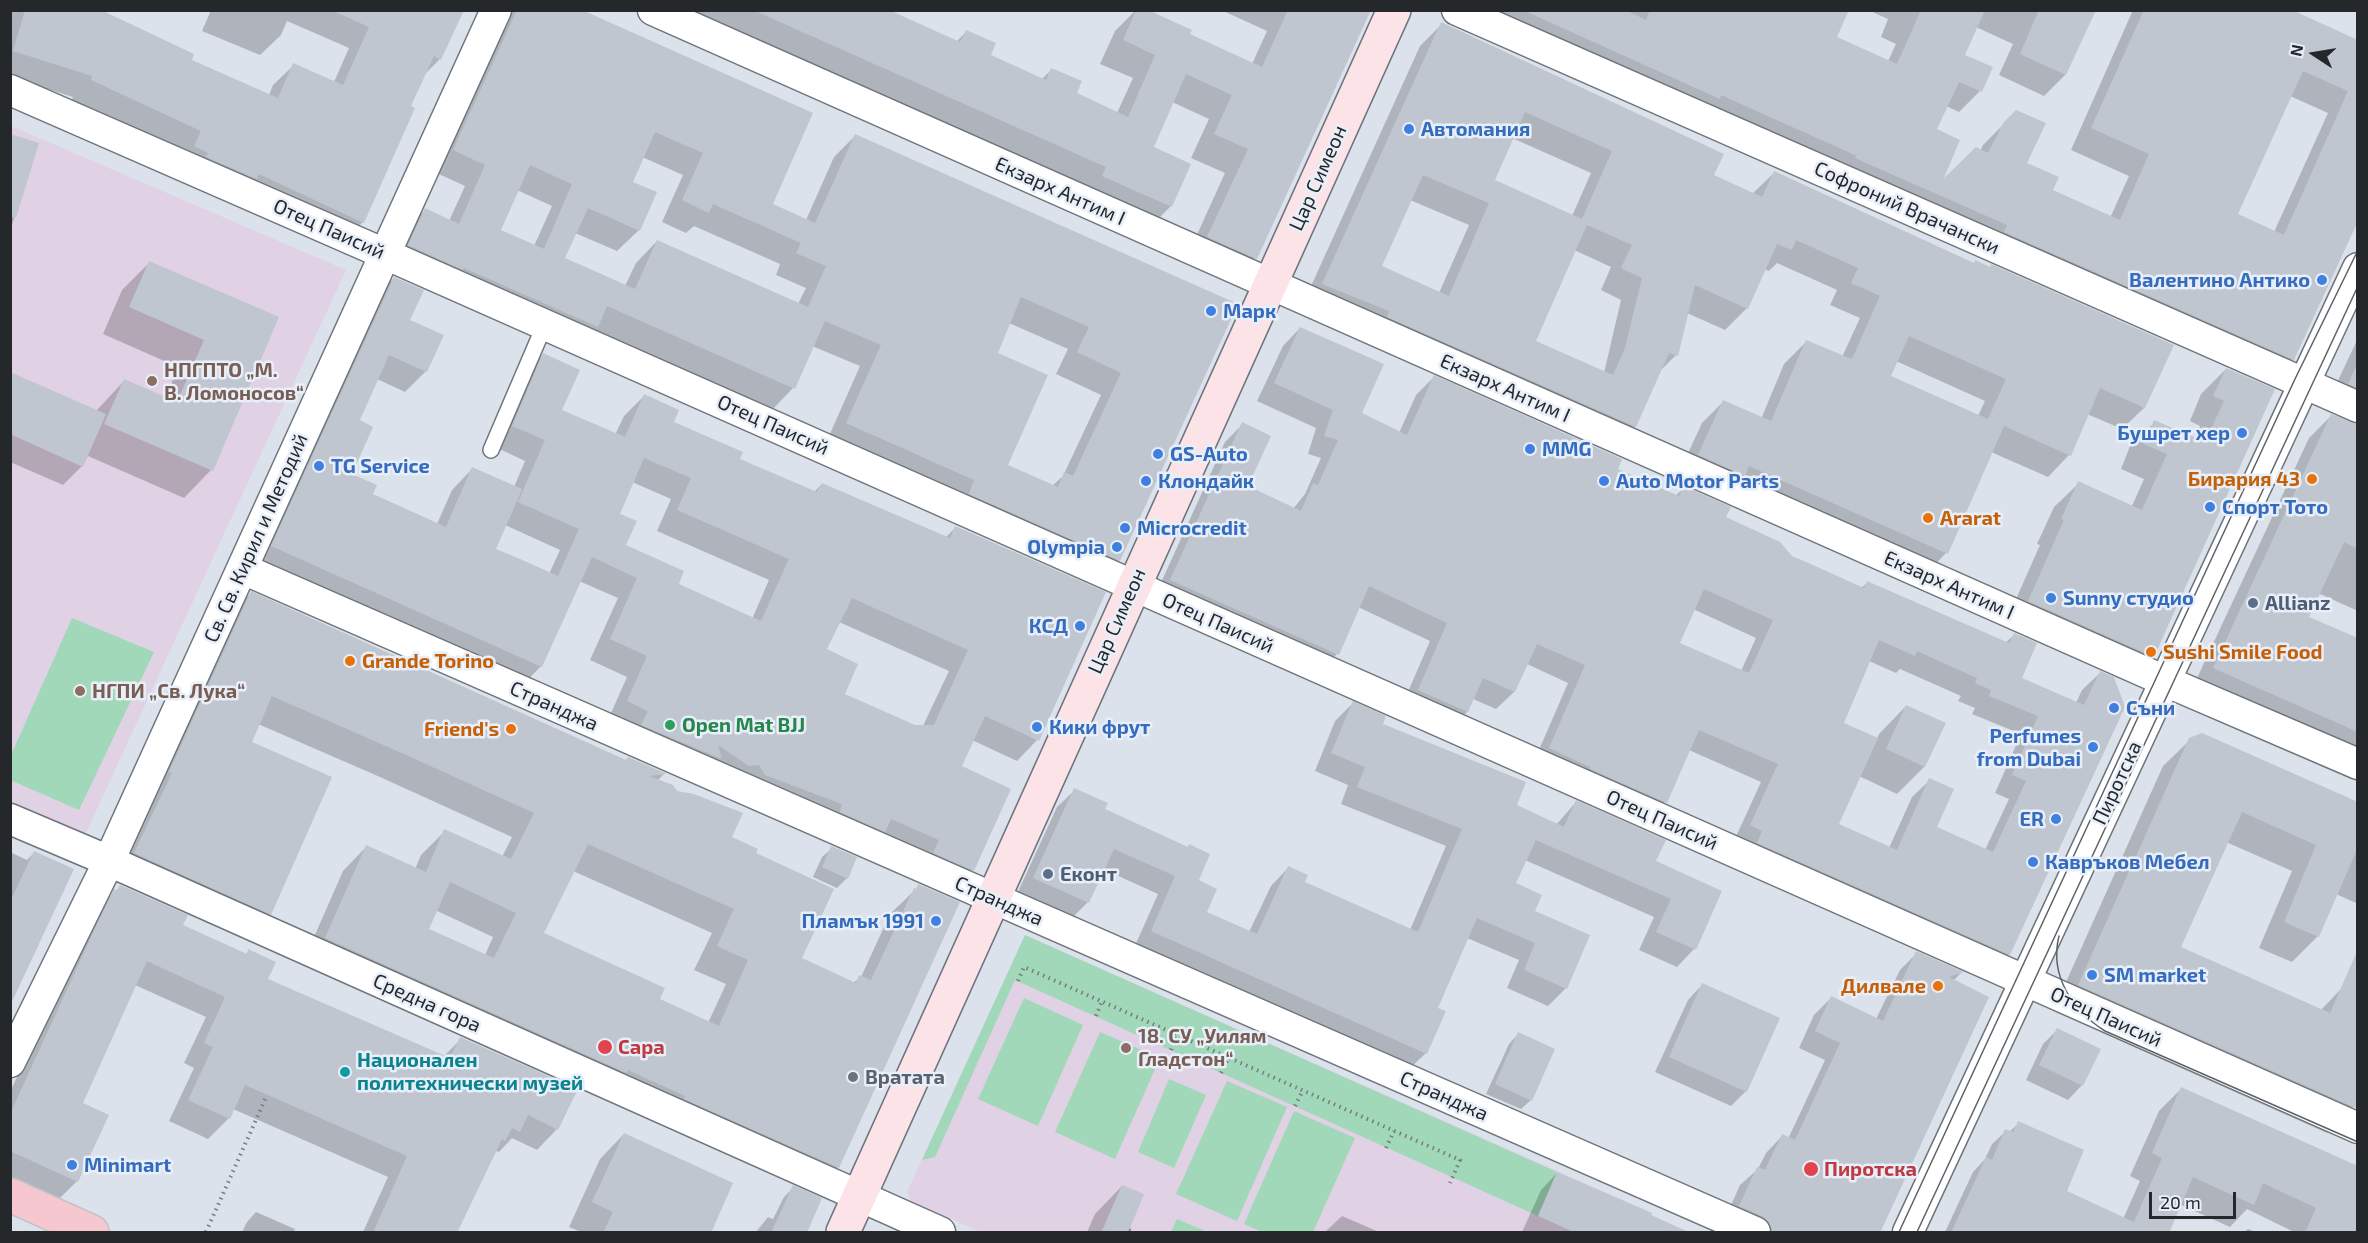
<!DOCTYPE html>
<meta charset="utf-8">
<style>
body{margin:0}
#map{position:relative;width:2368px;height:1243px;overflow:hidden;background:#dbe2ec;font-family:"Exo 2",sans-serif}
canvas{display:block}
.frame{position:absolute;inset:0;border:12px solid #25282b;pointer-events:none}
.north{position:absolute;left:2284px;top:24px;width:60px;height:60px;-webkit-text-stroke:4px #e8eff9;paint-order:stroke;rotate:282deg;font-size:16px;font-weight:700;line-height:24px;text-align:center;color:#25282b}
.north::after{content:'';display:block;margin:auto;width:21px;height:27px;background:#25282b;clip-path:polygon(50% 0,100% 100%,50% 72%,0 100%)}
.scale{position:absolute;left:2149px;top:1192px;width:87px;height:27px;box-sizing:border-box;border:3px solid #25282b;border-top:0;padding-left:8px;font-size:18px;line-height:21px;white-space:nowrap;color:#25282b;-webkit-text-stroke:4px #e8eff9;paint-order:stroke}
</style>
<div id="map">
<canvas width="2368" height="1243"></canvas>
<div class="frame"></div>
<div class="north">N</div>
<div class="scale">20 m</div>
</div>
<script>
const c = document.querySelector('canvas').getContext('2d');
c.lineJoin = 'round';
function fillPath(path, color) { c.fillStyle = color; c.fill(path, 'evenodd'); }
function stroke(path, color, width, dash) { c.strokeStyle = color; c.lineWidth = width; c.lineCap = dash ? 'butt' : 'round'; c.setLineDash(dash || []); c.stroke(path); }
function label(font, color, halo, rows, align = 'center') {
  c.font = font + ' "Exo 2",sans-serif'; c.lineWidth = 5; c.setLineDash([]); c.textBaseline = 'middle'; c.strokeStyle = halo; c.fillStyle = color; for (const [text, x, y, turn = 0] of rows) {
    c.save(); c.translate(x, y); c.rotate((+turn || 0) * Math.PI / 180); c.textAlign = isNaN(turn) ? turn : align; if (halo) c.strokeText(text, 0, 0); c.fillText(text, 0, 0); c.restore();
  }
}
fillPath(new Path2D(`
 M11,126L346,270L84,837L11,804Z
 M1025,935L1652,1213L1651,1215L1690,1232H981L911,1201L907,1192Z`), '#e0d1e4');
fillPath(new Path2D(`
 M72,618L154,652L79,810L10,780L11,755Z
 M1025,935L1557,1172L1538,1216L1015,980L935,1157L922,1160Z
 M1024,998L1083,1025L1038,1126L978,1099Z
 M1100,1032L1160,1058L1115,1159L1055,1132Z
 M1169,1079L1206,1095L1174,1168L1138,1152Z
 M1227,1081L1287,1107L1237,1221L1176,1194Z
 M1294,1111L1355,1138L1313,1232H1262L1244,1224Z
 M1177,1219L1207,1232H1171Z`), '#a1d8ba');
fillPath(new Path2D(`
 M10,10H97L190,60L269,95L273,85L294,65L334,82L349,48L287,21L281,35L260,55L202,31L211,10H462L440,59L423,76L363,222L342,242L71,101L73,97L10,77Z
 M506,10H579L771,205L806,220L834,157L855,136L1236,305L1119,560L1097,581L825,445L860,366L812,346L793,388L772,410L388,267L404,232L425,210L449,221L465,186L432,171ZM642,157L683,175L662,222L686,233L694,226L780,264L776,275L806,288L798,304L657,241L636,263L625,286L563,259L575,233L617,251L639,230L631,182ZM517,190L552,206L534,246L499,231ZM1009,323L1068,349L1056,374L1101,395L1063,476L1052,486L1006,466L996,354Z
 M689,10H886L956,42L966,32L989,56L1041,80L1052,69L1075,94L1117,113L1133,78L1100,64L1115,31L1136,10H1145L1188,34L1252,64L1267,31L1221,10H1369L1255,258L1232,282L1185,261L1225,173L1191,158L1209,119L1172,102L1152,148L1171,206L1147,230Z
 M1455,10H1847L1835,38L1888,61L1896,44L1881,37L1888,19L1868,10H2095L2065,75L2044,96L1999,75L2013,44L1976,27L1963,56L1980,91L1959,112L1946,106L1935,130L1939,184L1980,151L1983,145L2005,123L2025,164L2051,190L2110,218L2129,176L2071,150L2133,10H2288L2358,42V216L2293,359L2272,380ZM2290,96L2328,113L2274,232L2236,214Z
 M1442,24L1712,176L1752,194L1774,173L2144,408L2122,429L2087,414L2069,455L2048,477L1991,452L1946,553L1925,575L1677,477L1702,423L1723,402L1761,419L1784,364L1806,342L1842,357L1860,318L1830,305L1837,290L1777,263L1769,271L1764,269L1747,308L1725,330L1687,313L1676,355L1658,373L1635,426L1613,448L1302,306L1420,46ZM1512,138L1591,173L1572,216L1493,181ZM1410,200L1469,225L1439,293L1380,266ZM1574,250L1611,267L1601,290L1621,300L1604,373L1534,342ZM1896,361L1985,401L1978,416L1889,377Z
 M10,135L38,144L10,231Z
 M149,263L277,318L211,470L184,498L88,456L82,466L63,485L10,462V374L96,411L124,381L165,399L178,367L103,334L122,290Z
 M394,278L426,371L405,392L377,379L358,421L350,475L371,495L437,524L452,490L472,469L514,487L525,461L493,446L523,376L543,355L560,410L615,435L624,416L644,396L672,422L738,460L814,492L822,484L945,538L956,527L1037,740L1017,761L972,740L960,767L972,870L952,890L607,722L627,677L590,660L618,598L579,581L541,666L521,687L252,567L373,299ZM632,482L671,499L657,531L769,580L752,619L677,585L624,546L618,514ZM505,525L560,550L549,574L494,550ZM839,622L949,671L921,730L843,695L825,650Z
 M1300,328L1360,414L1399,433L1416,395L1434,377L1616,469L1675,496L1684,488L1724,518L1791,557L1861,588L1867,583L2005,643L2014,635L2020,678L2076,703L2082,690L2100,673L2009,954L1991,972L1733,843L1761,782L1689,750L1665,802L1648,820L1532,766L1568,683L1527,664L1514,692L1496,709L1473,699L1467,712L1449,729L1401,708L1430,641L1358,607L1337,654L1320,672L1154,598L1225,442L1243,424L1246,487L1293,509L1305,494L1321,458L1308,454L1316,428L1257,401L1283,346ZM1693,609L1756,638L1741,671L1678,644ZM1869,661L1896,673L1900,669L1961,696L1958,701L1975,708L1972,714L2021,734L1995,793L2009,799L1985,850L1935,827L1930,780L1912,797L1889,848L1837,825L1859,776L1897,794L1924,767L1944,724L1906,706L1879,734L1877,739L1842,724Z
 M2358,338V611L2318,593L2307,618L2358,640V765L2191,691L2309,438L2331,416L2351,423L2349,419L2326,406Z
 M2226,369L2273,390L2153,656L2128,681L2004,626L2040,545L2037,544L2054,507L2079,483L2132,506L2144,479L2121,469L2130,446L2155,422L2194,439L2200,426L2190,421L2201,394Z
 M251,593L625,761L664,774L657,781L676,793L730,838L754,854L800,959L853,983L861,977L890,914L919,886L838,1167L814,1191L303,962L343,871L366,847L415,869L421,855L445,831L502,857L512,837L380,777L258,724L250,742L270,914L246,937L112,877L227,617ZM573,871L712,933L694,970L726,984L708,1023L658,1000L542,934ZM435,910L493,937L485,955L427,929Z
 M1353,703L1381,725L1515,805L1556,825L1576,802L1654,862L1720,892L1694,949L1677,967L1639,950L1654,917L1525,860L1514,884L1533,911L1566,988L1548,1006L1507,988L1519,960L1467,938L1436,1009L1426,1053L1408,1070L1134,948L1158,894L1103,869L1088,902L1070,920L1016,896L1057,807L1075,790L1197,881L1205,912L1249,932L1271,886L1288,868L1303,883L1410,930L1446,846L1341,804L1348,785L1315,771L1335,721Z
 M2190,740L2358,803V904L2336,894L2318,936L2292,962L2259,948L2292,871L2226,842L2179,948L2320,1011L2341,989L2353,1107L2327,1133L2053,1011L2163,766Z
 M832,848L847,878L837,888L813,877L822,857Z
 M10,852L27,860L35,852L10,1003Z
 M120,887L181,926L245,955L249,951L266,979L443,1057L461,1039L557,1129L537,1150L512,1138L499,1152L496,1151L455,1232H363L388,1177L233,1109L229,1118L208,1139L169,1121L194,1068L184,1063L206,1017L135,985L81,1104L77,1181L56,1202L10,1180V1092L94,912Z
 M1917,953L1961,973L1953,981L1879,1232H1745L1723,1223L1740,1185L1758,1169L1766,1153L1782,1136L1788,1139L1825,1060L1799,1048L1814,1015L1831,998L1876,1019L1900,970Z
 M1702,985L1778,1019L1746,1091L1731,1106L1655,1072L1688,1000Z
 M2057,1030L2082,1085L2068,1100L2026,1080L2043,1044Z
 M1518,1034L1531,1100L1521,1109L1486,1094L1509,1044Z
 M2182,1088L2358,1232H2294L2247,1209L2230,1227L2179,1204L2167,1232L2123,1219L2140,1181L2130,1176L2159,1111Z
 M2019,1123L2065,1192L2070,1232H1945L1973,1172L1985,1159L1992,1144L2006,1131L2009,1132Z
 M624,1134L709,1232H581L569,1227L600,1159Z
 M1557,1173L1687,1232H1522L1541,1190Z
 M1122,1186L1126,1232H1087L1095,1214Z
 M794,1187L805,1232H756L768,1217L773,1219L784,1197Z
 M256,1212L295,1229L294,1232H242L247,1222Z
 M1342,1216L1379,1232H1325Z
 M2248,1229L2256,1232H2244Z`), '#0003');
fillPath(new Path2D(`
 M25,10H101L194,54L192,60L278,98L293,63L343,85L369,27L331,10H464L441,60L434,56L411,106L415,108L364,223L259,174L257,179L206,157L208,153L194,146L201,131L91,80L92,76L13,51Z
 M517,10H582L813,113L773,204L815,223L855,134L1238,304L1120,561L969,494L974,480L846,423L881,345L825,321L795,389L607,306L598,327L464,268L463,270L408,245L425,208L459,224L485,165L453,150ZM655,132L703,153L682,200L709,213L713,204L801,243L796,253L826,266L808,307L657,240L635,289L565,258L588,208L640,231L657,192L633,182ZM530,165L572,184L544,249L501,230ZM1021,297L1089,327L1077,352L1121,373L1073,476L1064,472L1058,487L1008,465L1048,375L998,353Z
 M753,10H889L960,42L966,30L996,43L991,55L1046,80L1051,68L1082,81L1077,93L1128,117L1155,55L1123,40L1136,10H1148L1192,30L1190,34L1262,67L1288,10H1371L1257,259L1207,237L1248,149L1214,134L1232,95L1186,74L1154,147L1191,164L1172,207L1102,176L1106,167Z
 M1523,10H1625L1646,20L1650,10H1849L1837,37L1897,64L1921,10H1985L1965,55L1993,67L1982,92L1959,82L1937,129L1960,140L1944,178L1976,147L1988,153L2004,122L2016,110L2046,123L2027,163L2059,177L2053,190L2120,220L2149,154L2091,128L2144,10H2292L2358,40V221L2294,360L2004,232L2007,225L1855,158L1857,156L1721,95L1720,99ZM2303,71L2348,91L2284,235L2238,214Z
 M2039,10H2096L2066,75L2020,54Z
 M1441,22L1724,154L1714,175L1762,197L1774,171L1974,263L1975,260L1990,267L1991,264L2174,345L2145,408L2100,388L2071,456L2004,426L1948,554L1749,466L1745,476L1698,455L1723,400L1771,421L1806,340L1852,359L1880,296L1851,283L1858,268L1796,240L1792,250L1777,244L1748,309L1695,285L1678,356L1669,353L1636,427L1387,317L1389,311L1322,284ZM1525,112L1612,151L1582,219L1495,180ZM1423,175L1489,203L1449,296L1382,266ZM1587,225L1632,245L1621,268L1642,278L1625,348L1613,375L1536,341ZM1909,336L2006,379L1988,419L1891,376Z
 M10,134L39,143L16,218L10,217Z
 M149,261L279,317L213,471L104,424L124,379L177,402L204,340L129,307Z
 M394,277L424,290L410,320L444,335L427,372L389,355L360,420L373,427L352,474L377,485L373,494L446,527L472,467L522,489L496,549L520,559L558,576L579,529L518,502L545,440L512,426L543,353L580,370L562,410L625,437L644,394L679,410L674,422L743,452L740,459L817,492L822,483L950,538L955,526L1106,592L1039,741L985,716L962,766L1011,789L974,871L933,853L939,840L891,819L885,832L840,812L842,804L765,775L759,765L749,766L718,745L722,759L641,725L648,711L627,701L647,656L610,639L637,578L592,557L542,667L271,546ZM644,458L691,478L677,510L789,559L761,621L679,584L684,571L626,545L637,521L620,514ZM852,598L968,650L934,725H915L845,694L858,664L827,649Z
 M1300,327L1384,364L1362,413L1407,435L1434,375L1622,459L1618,469L1679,496L1684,486L1731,507L1726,517L1780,542L1792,556L1804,561L1864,588L1867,581L2009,643L2014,633L2037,643L2022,678L2084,705L2100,671L2114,677L2125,707L2010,955L1757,843L1762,831L1750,825L1778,764L1699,730L1667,803L1590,769V767L1549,748L1585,665L1537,644L1515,692L1483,678L1468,712L1418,690L1447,623L1369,586L1339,655L1170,580L1242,422L1271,436L1248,486L1301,511L1313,483L1318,485L1338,440L1324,436L1333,410L1274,383ZM1704,589L1773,620L1749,673L1680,643ZM1879,640L1915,656L1917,651L1977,678L1975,683L1991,690L1989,696L2038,716L2012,775L2026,781L1993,852L1937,827L1954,789L1929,778L1897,850L1839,824L1878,738L1844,723Z
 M2358,362V388L2348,384Z
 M2226,368L2275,389L2154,657L2028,601L2064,520L2061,519L2078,481L2142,510L2167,454L2144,444L2154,420L2205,442L2224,401L2213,396Z
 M10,372L106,414L83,467L10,434Z
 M2331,414L2358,424V549L2344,542L2309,617L2358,638V732L2213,668Z
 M251,591L626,760L628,757L665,773L666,774L649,776L673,785L677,791L694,794L743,813L732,837L758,849L756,853L834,889L802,958L856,983L859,975L871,980L914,888L916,889L918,884L960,902L839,1168L684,1099L685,1096L628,1070L627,1073L593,1058L325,938L366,845L426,872L444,829L511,859L534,813L404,754L272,696L252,742L332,777L271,915L134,853L172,773L169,772ZM588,844L734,909L717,946L748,960L719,1026L660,999L665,988L544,933ZM450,882L516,913L494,958L429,929Z
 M1353,701L1386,716L1383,724L1526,782L1517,805L1564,827L1576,800L1666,840L1656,861L1722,891L1696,950L1656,932L1671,899L1536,840L1516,883L1542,895L1535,911L1590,935L1567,989L1524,970L1535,943L1477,918L1438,1008L1446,1011L1427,1054L1151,931L1175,876L1114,849L1089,903L1033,878L1074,788L1108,803L1105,809L1188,847L1189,844L1210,854L1199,880L1217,889L1207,912L1257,934L1288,866L1308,875L1305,882L1418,932L1462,829L1357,787L1365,767L1331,753Z
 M1906,705L1946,723L1925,767L1886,749Z
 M2202,733L2358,802V847L2319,937L2284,922L2316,845L2242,812L2181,947L2330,1013L2358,949V1109L2078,985L2189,738Z
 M831,846L857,857L848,879L822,867Z
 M34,851L74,869L10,1006V902Z
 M120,885L188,915L183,925L247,954L248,949L276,962L268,979L450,1058L460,1037L578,1089L558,1130L528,1115L520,1132L512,1128L505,1141L502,1139L457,1233H373L407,1156L245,1085L230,1119L188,1100L213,1047L204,1043L225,997L147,961L83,1103L109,1115L78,1182L10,1151V1114L97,924L114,889L117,891Z
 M1916,951L1964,972L1949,977L1989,997L1880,1233H1772L1769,1222L1762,1216L1739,1206L1757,1167L1765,1170L1782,1134L1795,1140L1840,1043L1815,1031L1831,996L1883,1021Z
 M1702,983L1780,1018L1747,1092L1669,1057Z
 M2057,1028L2101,1049L2083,1086L2039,1065Z
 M1518,1032L1555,1049L1532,1101L1495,1084Z
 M2181,1087L2358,1166V1233H2305L2316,1208L2263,1183L2254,1205L2193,1177L2169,1233H1951L1986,1157L1992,1160L2005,1129L2013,1132L2018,1121L2084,1150L2067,1191L2134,1222L2162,1158L2152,1153Z
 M624,1133L733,1183L711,1233H603L613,1212L592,1202Z
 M1557,1172L1652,1213L1651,1215L1690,1233H1576L1538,1216Z
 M793,1185L822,1198L807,1233H771Z
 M1122,1185L1144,1194L1128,1233H1101Z`), '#bfc6cf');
const lane = new Path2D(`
 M491,450L545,324`);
const street = new Path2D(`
 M653,10L2172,684L2358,764
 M1457,10L2358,407
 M10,90L385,254L2358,1128
 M243,569L1755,1232
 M10,819L109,861L940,1232
 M10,1062L109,861L496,10
 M1908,1232L2358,268`);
const secondary = new Path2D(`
 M843,1232L1394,10`);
const primary = new Path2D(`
 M10,1195L92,1232`);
stroke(lane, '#6d747c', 18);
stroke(street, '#6d747c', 33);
stroke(secondary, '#6d747c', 36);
stroke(primary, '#c2c3c4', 36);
stroke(new Path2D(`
 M1018,981L1024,967L1460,1160L1450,1183
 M1096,1016L1102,1001
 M1171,1050L1178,1035
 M1221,1073L1229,1057
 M1295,1106L1303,1090
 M1386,1148L1394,1131
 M1129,1230L1133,1232
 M206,1232L267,1095`), '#777c82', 4, [1.5, 4.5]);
stroke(lane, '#fff', 15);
stroke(street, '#fff', 30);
stroke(secondary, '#fbe3e8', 33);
stroke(primary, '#f7c7d1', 33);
stroke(new Path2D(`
 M2059,936C2049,976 2073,1011 2105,1031L2358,1142
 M1899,1232L2295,379L2358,250
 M1917,1232L2358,286`), '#5e6267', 1.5);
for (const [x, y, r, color] of [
 [1409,129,6,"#3f7fe0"],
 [2322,280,6,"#3f7fe0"],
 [1211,311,6,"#3f7fe0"],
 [152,381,6,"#8d6e63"],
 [2242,433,6,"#3f7fe0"],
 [1530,449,6,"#3f7fe0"],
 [1158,454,6,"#3f7fe0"],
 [319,466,6,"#3f7fe0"],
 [2312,479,6,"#e8710a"],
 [1146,481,6,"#3f7fe0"],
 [1604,481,6,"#3f7fe0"],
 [2210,507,6,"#3f7fe0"],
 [1928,518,6,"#e8710a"],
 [1125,528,6,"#3f7fe0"],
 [1117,547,6,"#3f7fe0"],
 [2051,598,6,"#3f7fe0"],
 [2253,603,6,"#5c6f8a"],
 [1080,626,6,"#3f7fe0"],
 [2151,652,6,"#e8710a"],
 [350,661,6,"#e8710a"],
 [80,691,6,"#8d6e63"],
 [2114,708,6,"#3f7fe0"],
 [670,725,6,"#2e9e5b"],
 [1037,727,6,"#3f7fe0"],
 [511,729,6,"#e8710a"],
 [2093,747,6,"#3f7fe0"],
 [2056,819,6,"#3f7fe0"],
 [2033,862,6,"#3f7fe0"],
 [1048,874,6,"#5c6f8a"],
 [936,921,6,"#3f7fe0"],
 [2092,975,6,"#3f7fe0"],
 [1938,986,6,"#e8710a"],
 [605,1047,8,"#e0444e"],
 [1126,1048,6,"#8d6e63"],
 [345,1072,6,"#0f9aa8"],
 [853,1077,6,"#6b7280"],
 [72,1165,6,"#3f7fe0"],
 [1811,1169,8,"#e0444e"]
]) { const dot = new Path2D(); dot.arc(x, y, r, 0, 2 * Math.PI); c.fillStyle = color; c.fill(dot); stroke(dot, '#e8eff9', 2); }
label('bold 20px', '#366cbe', '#e8eff9', [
 ["Автомания",1421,129],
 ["Валентино Антико",2310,280,"right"],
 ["Марк",1223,311],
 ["Бушрет хер",2230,433,"right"],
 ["MMG",1542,449],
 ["GS-Auto",1170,454],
 ["TG Service",331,466],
 ["Клондайк",1158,481],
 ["Auto Motor Parts",1616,481],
 ["Спорт Тото",2222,507],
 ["Microcredit",1137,528],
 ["Olympia",1105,547,"right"],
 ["Sunny студио",2063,598],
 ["КСД",1068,626,"right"],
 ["Съни",2126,708],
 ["Кики фрут",1049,727],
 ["Perfumes",2081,736,"right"],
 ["from Dubai",2081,759,"right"],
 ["ER",2044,819,"right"],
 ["Кавръков Мебел",2045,862],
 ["Пламък 1991",924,921,"right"],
 ["SM market",2104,975],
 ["Minimart",84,1165]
], 'left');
label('20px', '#25282b', '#e8eff9', [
 ["Цар Симеон",1318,178,-66],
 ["Екзарх Антим I",1060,191,24],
 ["Софроний Врачански",1907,208,24],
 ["Отец Паисий",329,229,24],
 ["Екзарх Антим I",1505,388,24],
 ["Отец Паисий",773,425,24],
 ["Св. Св. Кирил и Методий",256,538,-66],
 ["Екзарх Антим I",1949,585,24],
 ["Цар Симеон",1117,621,-66],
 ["Отец Паисий",1218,623,24],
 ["Странджа",554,706,24],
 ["Пиротска",2117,783,-65],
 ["Отец Паисий",1662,820,24],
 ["Странджа",999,901,24],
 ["Средна гора",427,1003,24],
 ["Отец Паисий",2106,1017,24],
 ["Странджа",1444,1096,24]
]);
label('bold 20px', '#785e54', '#e8eff9', [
 ["НПГПТО „М.",164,370],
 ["В. Ломоносов“",164,393],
 ["НГПИ „Св. Лука“",92,691],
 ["18. СУ „Уилям",1138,1036],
 ["Гладстон“",1138,1059]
], 'left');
label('bold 20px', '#c56008', '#e8eff9', [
 ["Бирария 43",2300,479],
 ["Ararat",1940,518,"left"],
 ["Sushi Smile Food",2163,652,"left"],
 ["Grande Torino",362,661,"left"],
 ["Friend's",499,729],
 ["Дилвале",1926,986]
], 'right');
label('bold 20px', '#4e5e75', '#e8eff9', [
 ["Allianz",2265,603],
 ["Еконт",1060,874]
], 'left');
label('bold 20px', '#27864d', '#e8eff9', [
 ["Open Mat BJJ",682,725]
], 'left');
label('bold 20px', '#be3a42', '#e8eff9', [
 ["Сара",618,1047],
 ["Пиротска",1824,1169]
], 'left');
label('bold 20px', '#0d838f', '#e8eff9', [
 ["Национален",357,1060],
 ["политехнически музей",357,1083]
], 'left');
label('bold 20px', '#5b616d', '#e8eff9', [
 ["Вратата",865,1077]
], 'left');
</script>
